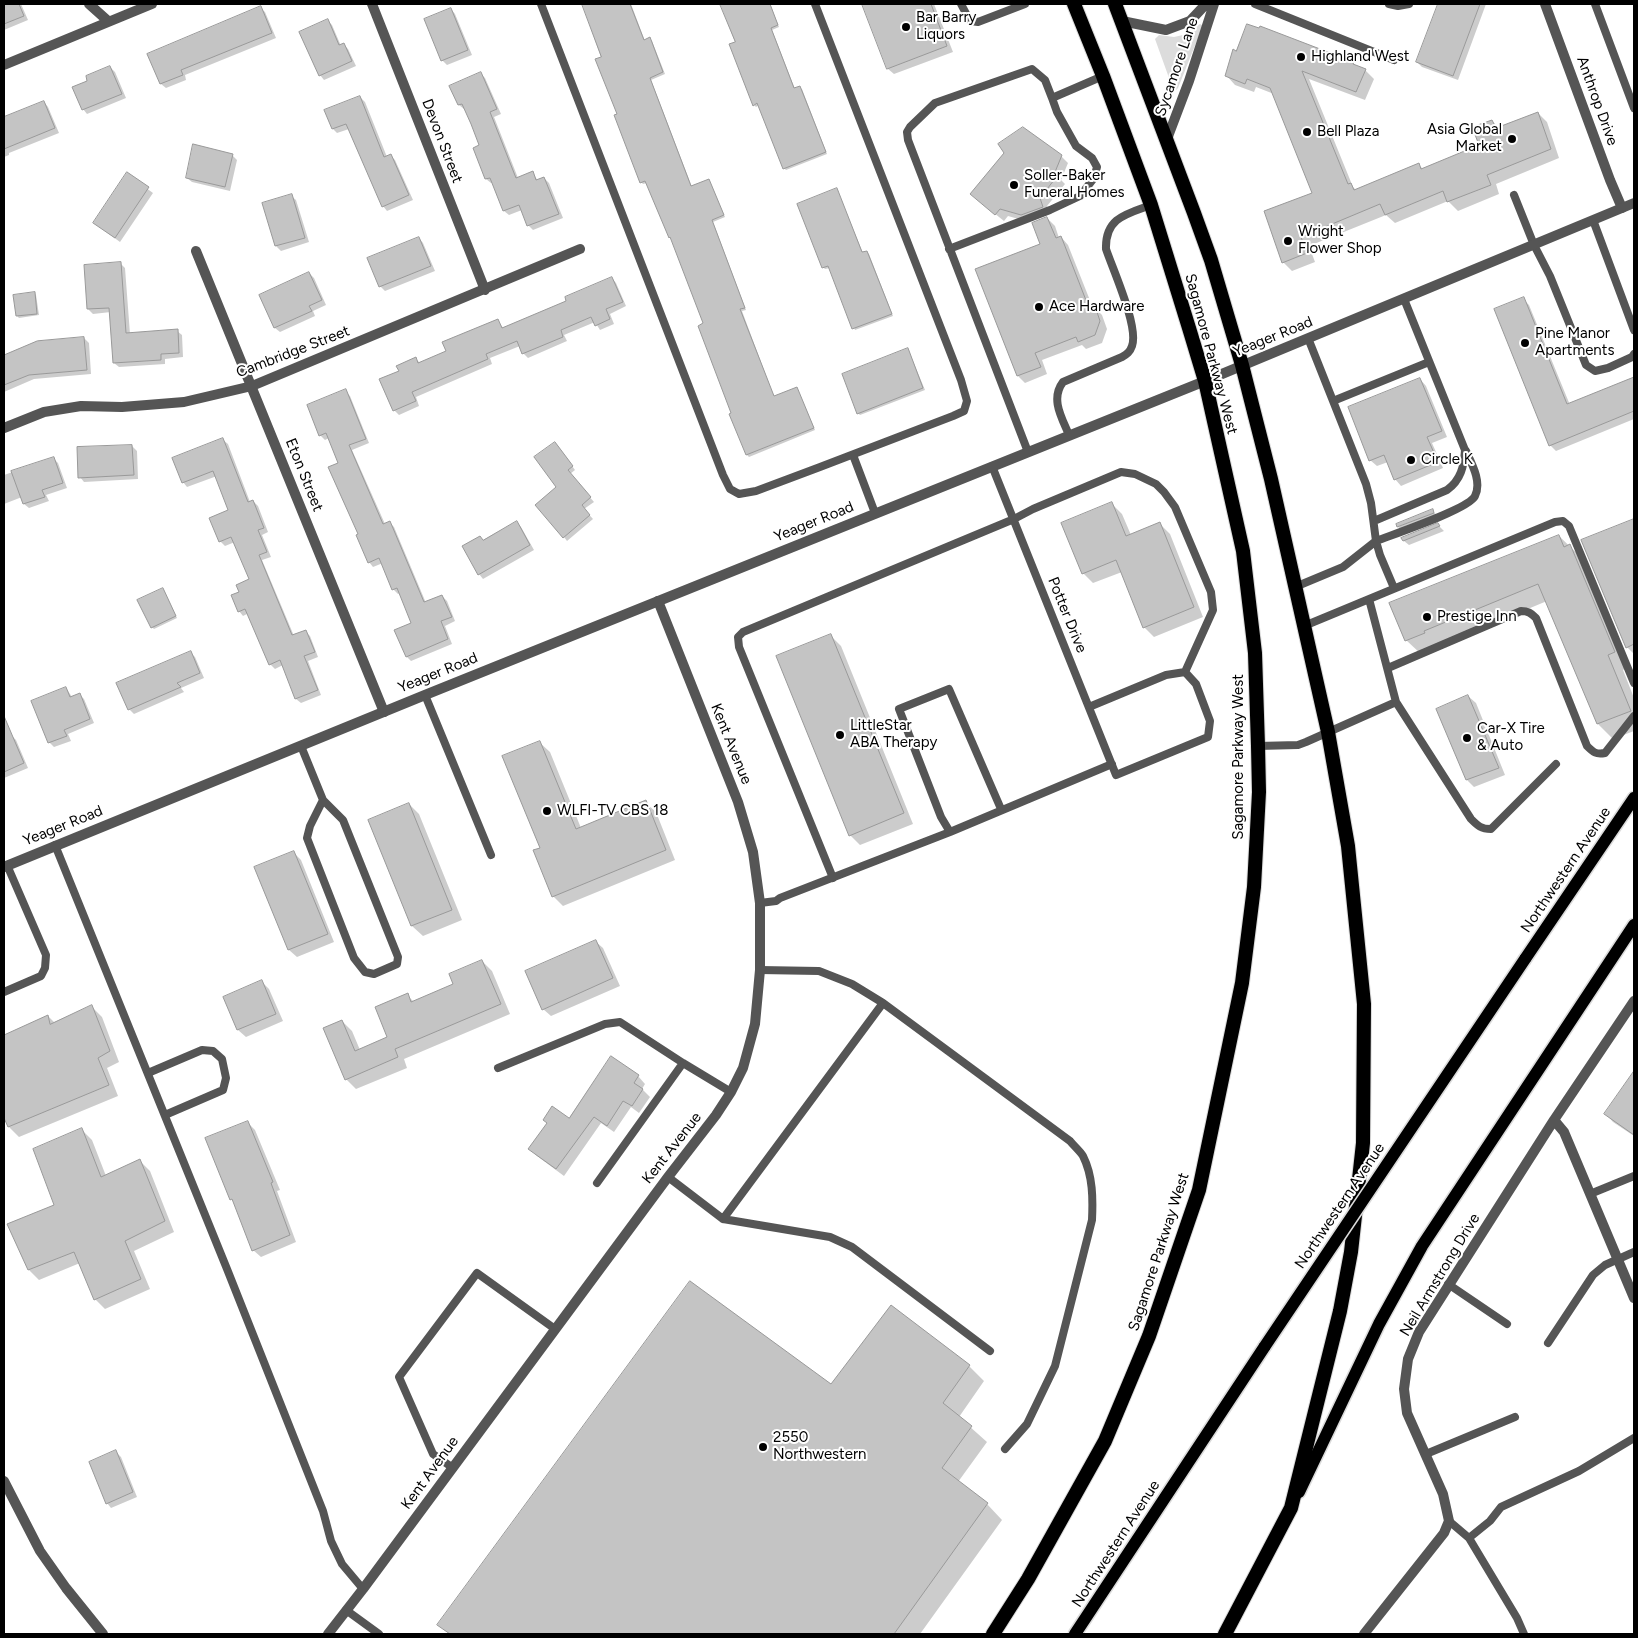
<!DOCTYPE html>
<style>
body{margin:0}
#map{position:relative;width:1638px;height:1638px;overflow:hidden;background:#fff;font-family:Figtree,sans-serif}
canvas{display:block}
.frame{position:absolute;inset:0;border:5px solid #000;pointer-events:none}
</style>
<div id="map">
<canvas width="1638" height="1638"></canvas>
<div class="frame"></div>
</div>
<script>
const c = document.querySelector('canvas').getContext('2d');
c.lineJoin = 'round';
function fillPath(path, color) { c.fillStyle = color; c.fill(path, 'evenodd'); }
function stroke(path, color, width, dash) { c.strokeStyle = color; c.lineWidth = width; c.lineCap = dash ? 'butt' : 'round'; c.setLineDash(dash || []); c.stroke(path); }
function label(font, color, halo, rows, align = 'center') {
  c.font = font + ' Figtree,sans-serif'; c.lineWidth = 4; c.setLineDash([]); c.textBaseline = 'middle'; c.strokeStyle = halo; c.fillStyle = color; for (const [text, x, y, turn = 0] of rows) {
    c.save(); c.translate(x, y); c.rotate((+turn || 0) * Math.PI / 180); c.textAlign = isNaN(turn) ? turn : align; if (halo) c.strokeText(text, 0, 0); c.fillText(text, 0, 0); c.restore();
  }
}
fillPath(new Path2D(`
 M1200,24L1202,25V28L1178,88L1176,90L1173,89L1155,39L1159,35L1174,37L1183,35Z`), '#dcdcdc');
fillPath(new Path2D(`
 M4,4H21L28,20L4,30Z
 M583,4H631L645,41L650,39L652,41L665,74L651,80L692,187L709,180L725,217L713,222L746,310L742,311L774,397L797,388L815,430L749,457L747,455L731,415L733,414L705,324L672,239L647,183L643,184L641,182L618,115L602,57Z
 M722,4H770L779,27L772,30L795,89L800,88L802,89L827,154L786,170L784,168L759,105L756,107L754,105L736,42Z
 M863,4H934L953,52L894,74L888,69Z
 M1439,4H1486L1458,80L1422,67L1417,62Z
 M260,8L265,12L276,38L185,75L186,80L166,88L161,84L149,55Z
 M451,9L455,14L472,55L447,65L442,60Z
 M328,21L332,25L341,46L344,45L348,49L356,66L324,80L320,75Z
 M1353,63L1356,67L1365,70L1374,79L1365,100L1309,79L1353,187L1356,190L1418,164L1424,170L1480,146L1492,121L1499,128L1538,113L1547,122L1559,158L1496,184L1499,194L1458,211L1448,201L1395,223L1386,215L1309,246L1315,262L1292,271L1283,262L1313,194L1274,94L1256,87L1254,92L1235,85L1226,75Z
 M110,67L115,72L126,98L87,114L83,109L89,81Z
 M481,74L485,78L501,114L494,117L518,178L533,173L538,181L544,178L549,183L563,218L533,230L529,226L522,210L509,215L504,211L493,183H491L486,179L481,146L465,109H464L459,105Z
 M360,97L365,102L387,157L391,156L395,160L413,200L387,211L383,206L349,129L337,133L333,129Z
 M44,102L48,107L59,133L9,153V155L4,157V117Z
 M232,155L237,160L230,191L192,182L187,178Z
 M1061,156L1068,163L1061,180L1065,184L1047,206L1050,214L1029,222L1008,216L1004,221L979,201Z
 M127,174L153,193L120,242L94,223Z
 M837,190L863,253L867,252L869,254L893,316L855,330L830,268L825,269L823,267Z
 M291,196L296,200L309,242L281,251L276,246L264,204Z
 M1047,218L1055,226L1059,238L1061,237L1068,245L1093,308L1094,307L1102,315L1107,329L1102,343L1086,349L1082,345L1042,360L1047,374L1025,383L1018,376Z
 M419,238L423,243L435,271L385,291L380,286Z
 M120,263L125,268L130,334L177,331L182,335L183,357L165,359V364L119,367L114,363L111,312L93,314L88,309Z
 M309,273L314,278L326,305L313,311L315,316L280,332L275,328L261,295Z
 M612,278L616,283L626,306L610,314L614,324L600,330L595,322L564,335L567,341L528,358L523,353L520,346L490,358L492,364L416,397L419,406L399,415L394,410L400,372L416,359L420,363L448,351L497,320L504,329L568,302Z
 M34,293L36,295L39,315L19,318L17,316Z
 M1523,299L1529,305L1570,405L1634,378V419L1556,451L1550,445Z
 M84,338L89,343L91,374L34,379L4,392V357L37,343Z
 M908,349L925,390L860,415L858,413Z
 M1420,379L1426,386L1447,437L1432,443L1443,468L1401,486L1395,479L1388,462L1377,466L1370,460Z
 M345,391L350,396L369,443L352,450L385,524L389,522L394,527L426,603L442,596L447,601L455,621L445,626L452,644L411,661L407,657L413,623L400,593L398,594L393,589L383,563L373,567L369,562L359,535L339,464L329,438L325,440L320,435Z
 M223,440L228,444L250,502L253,501L258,506L268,532L262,535L271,557L262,560L294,636L305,631L310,636L318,657L308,661L321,695L301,703L296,699L283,665L275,669L270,664L249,613L243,616L239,611L241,593L250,580L235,542L225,546L220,541L230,511L217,476L187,487L183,482Z
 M132,446L137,451L138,479L84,482L80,477Z
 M559,448L575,470L570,474L594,502L584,509L593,519L567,541L564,537Z
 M53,458L58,463L67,488L46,495L49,501L29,508L24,504L22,497L4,504V475Z
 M1112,504L1122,514L1131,535L1160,524L1170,534L1203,617L1154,637L1144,627L1122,572L1093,583L1083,573Z
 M1432,511L1437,515L1403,531L1398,527Z
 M1634,520V654L1627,647L1583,541Z
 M517,523L521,527L534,550L483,579L479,574L484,541Z
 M1438,525L1444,531L1409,545L1404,541L1403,538Z
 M1559,536L1585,561L1629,667L1623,670L1634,698V731L1613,739L1598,724L1547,601L1439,646L1422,655L1406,640Z
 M164,591L177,618L154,629L152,627Z
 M831,636L841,646L913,824L860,845L850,835Z
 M190,652L195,657L204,678L181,688L184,692L134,714L129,709Z
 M66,688L72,697L79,694L84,699L94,723L68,734L71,741L54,747L49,742Z
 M1468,696L1476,703L1505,775L1474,787L1467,780Z
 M11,735L16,740L28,768L4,778V738Z
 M539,742L550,752L581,828L645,802L656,812L675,860L563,906L553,896L542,848Z
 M409,804L419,814L462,920L423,936L412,926L370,820Z
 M293,852L301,860L334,942L297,957L289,950L256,868Z
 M595,941L603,948L620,986L551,1016L543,1009Z
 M482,961L492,971L510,1014L404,1059L407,1068L356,1089L346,1079L342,1021L352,1031L360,1050L389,1038L407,995L414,1002L455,985Z
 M261,981L269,989L283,1021L246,1037L238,1030L224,997Z
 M92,1007L102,1017L119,1062L107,1068L118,1096L19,1137L9,1127L4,1115V1036L48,1016L55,1023Z
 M1634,1073V1136L1613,1122L1606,1114Z
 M638,1076L645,1084L642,1089L650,1097L639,1113L631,1107L614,1132L601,1123L564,1176L537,1156L530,1149L569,1120Z
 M247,1122L255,1130L280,1190L277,1191L296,1242L261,1257L253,1250L234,1202L232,1199Z
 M82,1130L92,1140L106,1176L140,1161L150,1171L174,1232L134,1251L150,1289L105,1309L95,1299L80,1263L39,1280L29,1270L8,1224L55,1205Z
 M969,1366L984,1381L959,1417L987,1442L958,1482L987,1504L1002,1520L920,1634H449L439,1624L831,1386Z
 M116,1452L121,1457L137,1497L111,1508L107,1503Z`), '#0003');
const building = new Path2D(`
 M4,4H19L24,16L4,24Z
 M582,4H630L644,40L650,37L663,72L650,78L691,186L709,179L724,215L712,220L745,308L740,309L774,396L797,387L814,428L746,455L729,414L731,413L698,326L703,323L670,237L669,238L645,181L640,183L614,115L617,114L595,59L601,57Z
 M720,4H770L778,25L771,28L794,88L800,86L826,152L783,169L757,103L753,106L729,44L735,42Z
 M862,4H931L947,46L887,69Z
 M1438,4H1480L1453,76L1416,62Z
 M261,6L272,33L181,70L183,75L160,84L147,54Z
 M451,8L468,50L441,61L424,19Z
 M328,19L339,45L344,43L352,61L319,76L299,32Z
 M1247,24L1259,28L1260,26L1354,62L1353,64L1366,69L1356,92L1302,71L1348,184L1351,183L1354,190L1419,163L1421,169L1479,145L1472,127L1492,120L1496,128L1538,112L1551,149L1487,175L1491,185L1447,202L1443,191L1385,215L1380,204L1301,237L1307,253L1282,263L1264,211L1312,193L1270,88L1247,79L1245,84L1225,76L1233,49L1236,51Z
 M110,66L122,94L82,110L72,87L87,81L86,76Z
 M481,72L497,109L490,112L516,178L533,171L536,180L544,177L559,214L527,226L519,205L503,211L490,178L485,179L473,148L479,145L471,124L462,104L458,105L449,86Z
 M360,96L384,157L391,154L409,195L382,207L346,124L332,129L324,110Z
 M44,101L55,128L4,149V117Z
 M1023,127L1062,155L1055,172L1058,175L1040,198L1043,207L1021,215L1000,209L995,215L970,194L1004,153L998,144Z
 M193,144L233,154L225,187L186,178Z
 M127,172L149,187L115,238L93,223Z
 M837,188L862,252L867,251L892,314L852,329L828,266L822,268L797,204Z
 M292,194L305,238L275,246L262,203Z
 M1047,217L1056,238L1061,236L1089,308L1095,306L1100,321L1095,335L1078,342L1076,337L1035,353L1041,367L1017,376L975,269L1040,244L1032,223Z
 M419,237L431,266L379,287L367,258Z
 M121,262L126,333L178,329L179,353L161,354V360L113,363L109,308L87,309L84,265Z
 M309,272L322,300L309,306L312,311L274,328L259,295Z
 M612,277L623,302L606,309L610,319L595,326L591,317L561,330L563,337L522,354L517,341L486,354L488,359L412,392L416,401L393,411L379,379L399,371L396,366L416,357L418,363L446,351L442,342L498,319L502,328L566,301L565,297Z
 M35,292L37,314L16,316L13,295Z
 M1524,297L1567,404L1634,377V411L1549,446L1494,309Z
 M84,337L87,370L29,375L4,385V355L37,341Z
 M908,348L923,388L857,414L842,374Z
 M1420,378L1442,431L1427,437L1438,462L1394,480L1384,455L1369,461L1348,407Z
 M346,389L366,439L349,445L383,524L390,521L424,602L442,595L452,617L441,621L448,639L406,657L394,630L411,623L397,588L392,590L379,558L368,563L356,535L358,534L328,467L338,463L326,433L319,436L307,405Z
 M223,438L248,502L253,500L264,528L258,530L267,552L259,555L292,635L306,630L315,652L304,656L318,690L295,699L280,660L269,665L245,609L238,612L231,595L239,592L236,585L249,579L231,537L219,542L209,518L228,510L213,471L182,483L172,458Z
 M555,442L573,466L568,470L591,497L582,505L590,515L563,538L535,505L556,487L534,457Z
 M132,445L134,475L78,478L77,447Z
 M54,457L63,483L42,490L45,497L23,504L11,471Z
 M1112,502L1126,536L1160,522L1194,607L1143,628L1116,560L1082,574L1061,523Z
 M1433,509L1434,513L1397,527L1396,524Z
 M1634,519V644L1626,648L1581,540Z
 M517,521L530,545L478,575L462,546L480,536L483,540Z
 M1438,523L1440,526L1403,541L1401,538Z
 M1559,535L1564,547L1570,544L1615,652L1608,655L1631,711L1597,724L1538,584L1424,631L1425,633L1405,641L1389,603Z
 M163,588L176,616L151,628L137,600Z
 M831,634L904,813L849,836L776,656Z
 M191,651L200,673L177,683L181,687L128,710L116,683Z
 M66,687L70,697L80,693L90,719L64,730L67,736L48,743L31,701Z
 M1468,695L1499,768L1466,780L1436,709Z
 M4,716L24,763L4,772Z
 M540,741L576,829L646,800L666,850L552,897L533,850L540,848L502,756Z
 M409,803L452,910L411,926L368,820Z
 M294,851L328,934L288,950L254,867Z
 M596,940L613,978L542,1010L525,971Z
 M482,960L501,1004L395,1049L398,1057L345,1080L323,1028L342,1020L355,1051L387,1037L375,1007L408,993L411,1002L453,984L449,974Z
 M262,980L276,1014L237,1030L223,997Z
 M92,1005L110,1051L98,1058L109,1085L8,1127L4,1118V1035L48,1015L50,1024Z
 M611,1056L639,1075L634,1083L643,1089L632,1106L623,1101L607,1126L594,1117L556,1169L528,1149L547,1123L543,1120L552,1106L569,1118Z
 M1634,1071V1135L1604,1114Z
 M248,1121L273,1182L271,1183L290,1235L252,1251L232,1199L230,1200L205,1138Z
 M82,1128L101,1177L140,1159L165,1221L125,1241L141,1279L94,1300L74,1252L28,1270L7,1224L54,1205L33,1149Z
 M690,1281L831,1384L891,1305L970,1365L943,1403L972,1426L942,1468L988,1503L894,1634H450L437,1625Z
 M116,1450L133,1492L106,1504L89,1462Z`);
fillPath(building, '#c4c4c4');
stroke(building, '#999', 1);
const primary = new Path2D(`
 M1525,959L1634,798
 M1299,1492L1379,1324L1422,1246L1634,925
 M1075,1634L1265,1346`);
const trunk = new Path2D(`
 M1115,4L1194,213L1211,260L1242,365L1271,479L1328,732L1348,846L1364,1004L1363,1143L1351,1252L1340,1311L1291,1508L1225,1634
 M993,1634L1028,1579L1105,1441L1149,1336L1199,1190L1242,983L1254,887L1259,792L1258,746L1255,653L1243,551L1205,381L1189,328L1151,205L1103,76L1074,4`);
stroke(primary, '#dbdbdb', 15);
stroke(trunk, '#dbdbdb', 16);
stroke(new Path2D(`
 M541,4L723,475L730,489L739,494L756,491L820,467L953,416L964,411L967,401L961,380L815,4
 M961,4L970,21L978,22L1025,4
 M1255,4L1394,60
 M1389,4L1398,6L1409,4
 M1595,4L1634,108
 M1514,195L1534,245L1550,276L1586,365L1595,371L1608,368L1632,357L1634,354
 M1593,220L1634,330
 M949,249L1050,210L1080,196L1094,178L1097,167L1092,158L1076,146L1057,112L1052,98
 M1333,401L1429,362
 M1069,435C1062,418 1050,399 1063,382L1122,357C1127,354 1130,352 1132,346C1139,327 1113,270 1106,249C1105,218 1126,214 1151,205
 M1028,452L908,140L907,132L910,127L935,103L1032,69L1045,80L1052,98L1103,76
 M853,455L875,513
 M992,466L1116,775L1208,737L1210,721L1196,684L1185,672L1166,675L1089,707
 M1374,521L1447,490C1461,480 1464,466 1465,450L1404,299
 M1295,587L1343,567L1376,541L1371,503L1366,484L1308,338
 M1394,588L1380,555L1376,541C1394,534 1469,509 1475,496C1482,482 1472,464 1466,451
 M1369,599L1396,702L1471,819C1478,826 1481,829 1491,829L1556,764
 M1304,626L1555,522L1563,521L1569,526L1634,683
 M1388,668L1521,611C1528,611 1531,613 1536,618L1587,746C1593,752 1596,755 1605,753L1634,716
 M425,695L491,855
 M301,746L323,800L343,820L398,957L397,964L374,974L365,972L354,958L307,838L310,826L323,800
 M1258,746L1298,745L1306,742L1396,702
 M950,832L1112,764
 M55,845L227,1269L323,1511L331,1541L342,1564L363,1589
 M833,878L739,647L738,637L743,632L1014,519L1033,509L1121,472L1135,474L1156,484L1164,492L1175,507L1211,592L1213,610L1185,672
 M760,903L776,901L780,898L950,832L941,817L899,709L949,689L1001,809
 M4,992L41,976L45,968L46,955L7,865
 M883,1003L1070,1141C1074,1146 1080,1151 1083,1156C1093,1176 1093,1199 1092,1220L1055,1366L1027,1424L1005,1449
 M498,1068L605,1024L620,1022L683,1063L731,1092
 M148,1073L202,1050L213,1051L222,1059L226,1078L223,1090L165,1115
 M668,1177L723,1219L883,1003L852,984L819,971L760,970
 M597,1183L683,1063
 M1590,1194L1634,1176
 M723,1219L830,1237L852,1247L990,1351
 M1448,1284L1507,1324
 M1548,1343L1593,1275L1605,1265L1634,1252
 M1426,1454L1515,1417
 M453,1468L433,1454L399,1377L477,1273L555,1329
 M1449,1521L1469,1538L1517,1618L1524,1634
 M1469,1538L1490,1521L1501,1507L1579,1471L1634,1438
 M346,1610L379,1634`), '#555', 8);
stroke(new Path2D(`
 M89,4L108,21
 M372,4L485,290
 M1545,4L1610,180L1622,208
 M1122,21L1166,30L1190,21L1206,4
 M4,65L152,4
 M1167,139L1189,81L1214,4
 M196,251L384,712
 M4,428L44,412L81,406L122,407L184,402L252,386L580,249
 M1554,1120L1564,1132L1634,1298
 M4,1481L40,1551L66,1588L103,1634
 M328,1634L363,1589L668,1177L716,1115L731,1092L743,1068L755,1024L760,970V903L753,852L738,802L658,601
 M1364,1634L1444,1533L1449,1521L1443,1494L1407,1413L1404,1389L1408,1359L1419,1332L1554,1120L1634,1001`), '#555', 10);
stroke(new Path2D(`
 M4,867L425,695L1205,381L1634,203`), '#555', 10);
stroke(primary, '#000', 12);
stroke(trunk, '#000', 14);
const primaryBridge = new Path2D(`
 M1265,1346L1525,959`);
stroke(primaryBridge, '#dbdbdb', 15, []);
stroke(primaryBridge, '#000', 12);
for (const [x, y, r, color] of [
 [906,27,5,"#000"],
 [1301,57,5,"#000"],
 [1307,132,5,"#000"],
 [1512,139,5,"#000"],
 [1014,185,5,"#000"],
 [1288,241,5,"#000"],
 [1039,307,5,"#000"],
 [1525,343,5,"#000"],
 [1411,460,5,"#000"],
 [1427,617,5,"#000"],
 [840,735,5,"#000"],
 [1467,738,5,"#000"],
 [547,811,5,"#000"],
 [763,1447,5,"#000"]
]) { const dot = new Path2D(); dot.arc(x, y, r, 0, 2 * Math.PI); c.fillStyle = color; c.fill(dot); stroke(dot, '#fff', 2); }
label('15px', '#000', '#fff', [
 ["Bar Barry",916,18],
 ["Liquors",916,35],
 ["Highland West",1311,57],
 ["Asia Global",1502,130,"right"],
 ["Market",1502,147,"right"],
 ["Bell Plaza",1317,132],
 ["Soller-Baker",1024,176],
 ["Funeral Homes",1024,193],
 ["Wright",1298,232],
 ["Flower Shop",1298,249],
 ["Ace Hardware",1049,307],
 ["Pine Manor",1535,334],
 ["Apartments",1535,351],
 ["Circle K",1421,460],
 ["Prestige Inn",1437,617],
 ["LittleStar",850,726],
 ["ABA Therapy",850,743],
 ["Car-X Tire",1477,729],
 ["& Auto",1477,746],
 ["WLFI-TV CBS 18",557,811],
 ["2550",773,1438],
 ["Northwestern",773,1455]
], 'left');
label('15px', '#000', '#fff', [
 ["Sycamore Lane",1177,67,-71],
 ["Anthrop Drive",1597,101,70],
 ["Devon Street",442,141,69],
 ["Yeager Road",1273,337,-22],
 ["Cambridge Street",293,352,-21],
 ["Sagamore Parkway West",1211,354,75],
 ["Eton Street",304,475,68],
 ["Yeager Road",814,522,-22],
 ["Potter Drive",1067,615,68],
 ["Yeager Road",438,673,-22],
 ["Kent Avenue",731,744,68],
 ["Sagamore Parkway West",1239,757,-90],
 ["Yeager Road",63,826,-22],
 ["Northwestern Avenue",1566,870,-56],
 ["Kent Avenue",672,1148,-52],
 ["Northwestern Avenue",1340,1206,-56],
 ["Sagamore Parkway West",1159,1252,-72],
 ["Neil Armstrong Drive",1440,1275,-59],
 ["Kent Avenue",430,1473,-54],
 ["Northwestern Avenue",1116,1544,-57]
]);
</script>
